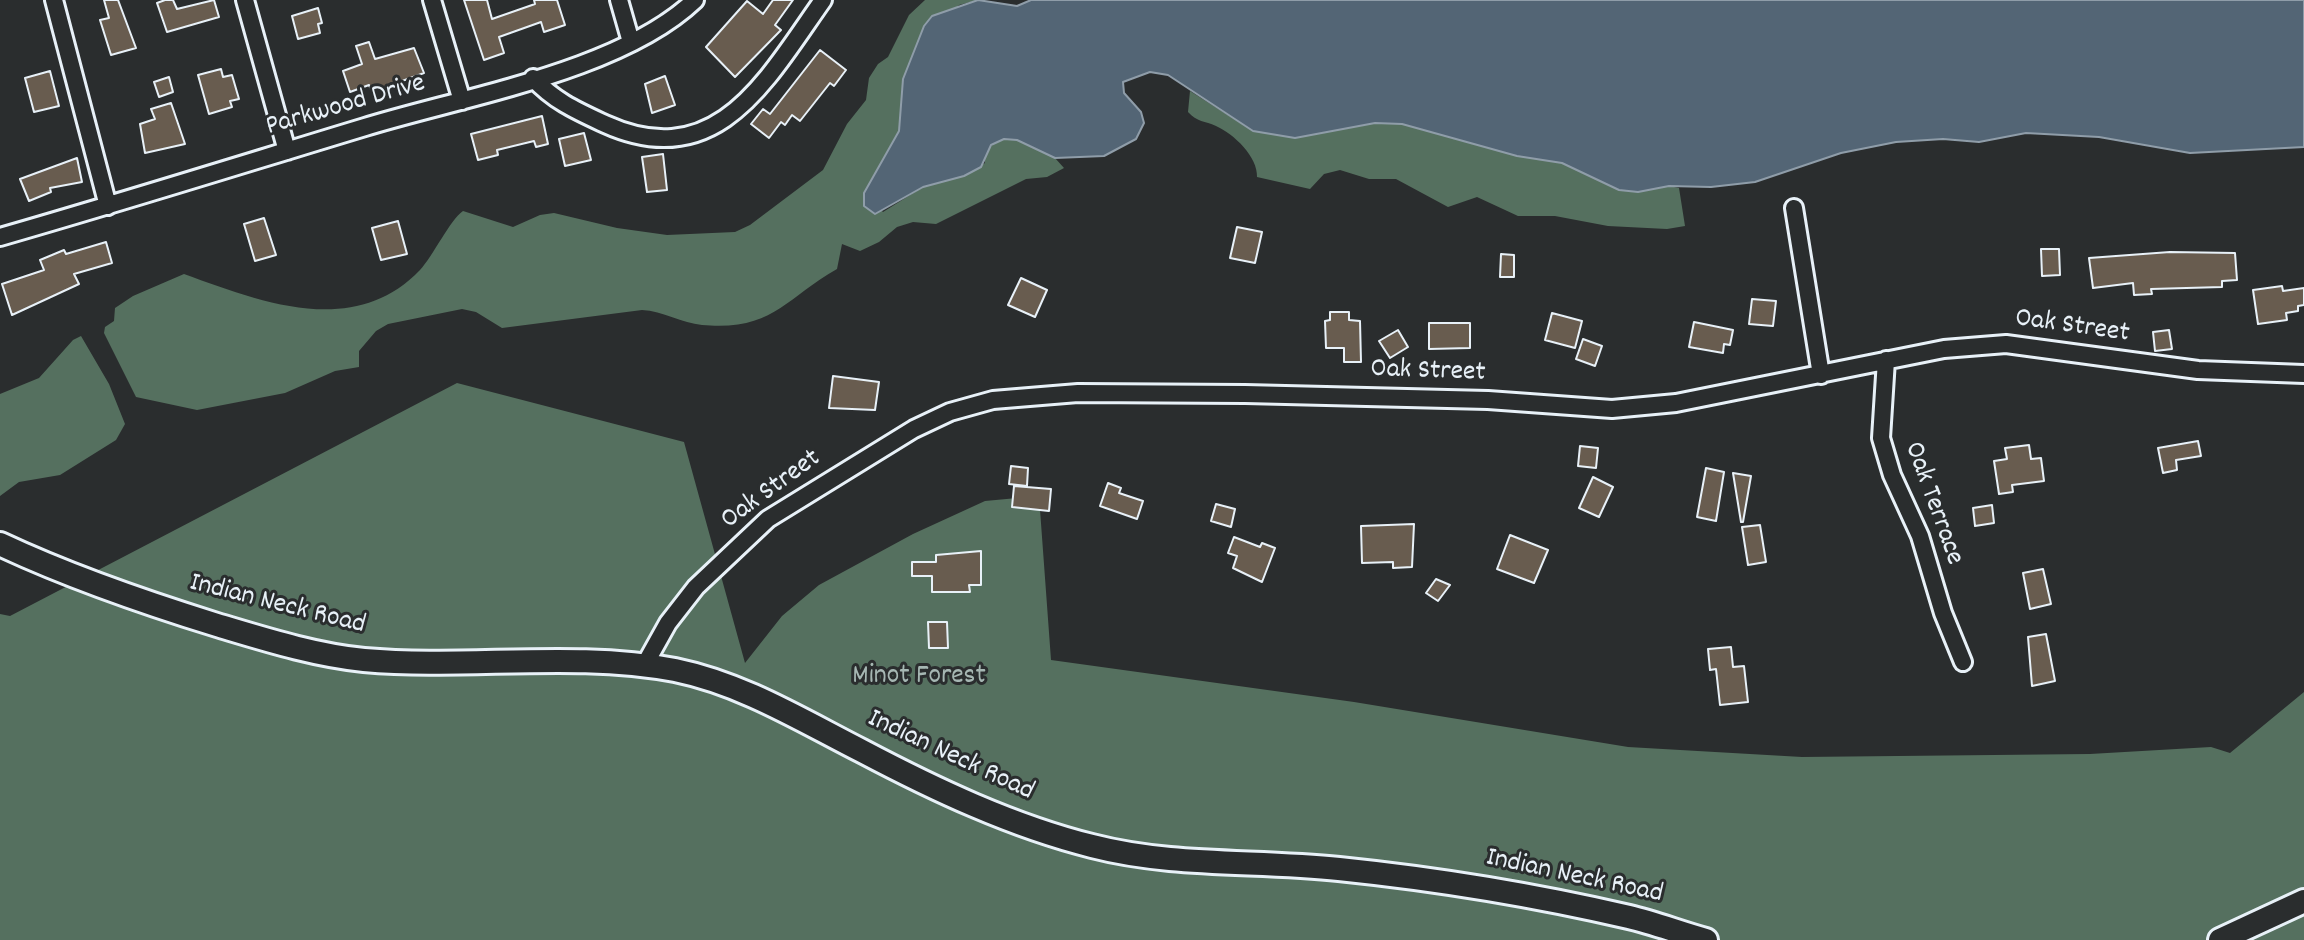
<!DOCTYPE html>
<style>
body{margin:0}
canvas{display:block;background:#2a2d2e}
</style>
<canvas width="2304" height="940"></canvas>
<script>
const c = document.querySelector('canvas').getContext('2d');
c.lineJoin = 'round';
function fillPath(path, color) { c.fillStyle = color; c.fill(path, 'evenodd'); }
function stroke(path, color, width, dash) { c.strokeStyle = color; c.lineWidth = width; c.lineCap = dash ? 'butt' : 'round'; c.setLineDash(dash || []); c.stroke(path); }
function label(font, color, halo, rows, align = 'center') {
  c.font = font + ' Dekko,sans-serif'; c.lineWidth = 6; c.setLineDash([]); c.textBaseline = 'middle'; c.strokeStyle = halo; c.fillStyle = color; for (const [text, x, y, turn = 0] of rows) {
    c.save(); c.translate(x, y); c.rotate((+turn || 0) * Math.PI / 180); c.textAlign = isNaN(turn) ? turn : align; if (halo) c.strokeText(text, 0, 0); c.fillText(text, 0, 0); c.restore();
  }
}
fillPath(new Path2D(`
 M925,0H978L959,5L915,54L903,79L899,131L864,193L883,212L923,187L964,176L985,163C984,147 997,140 1012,138L1055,158L1064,168L1047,177L1026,179L936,224L913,222L897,227L879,242L860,251L842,244L837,269C783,300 773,331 702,325C682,323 663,311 642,310L502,328L476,312L462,309L388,324L376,331L359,351V367L335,371L285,393L197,410L136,397L104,333L105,327L114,321L115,308L133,296L184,274C261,302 354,339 420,270C433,256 450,220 463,211L513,227L540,215L554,213L617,228L667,235L735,232L750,225L823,170L847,124L866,100L869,78L878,64L888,57L909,15Z
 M1190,91L1253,131L1295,138L1375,123L1402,124L1517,156L1562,163L1619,190L1638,192L1669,186L1679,188L1685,226L1667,229L1608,226L1555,216H1518L1477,197L1448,207L1396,179H1369L1340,170L1324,174L1310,189L1257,177C1258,157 1234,134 1216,126C1205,121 1197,122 1188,112Z
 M81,336L109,384L125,424L116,440L60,475L19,482L0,496V394L39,378L73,340Z
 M457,383L684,442L745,663L782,616L819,585L913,534L985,501L1039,496L1051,660L1354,702L1628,747L1802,757L2090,754L2211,747L2230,753L2304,692V940H0V614L10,616Z`), '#55705f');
const water = new Path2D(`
 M978,0L1017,6L1031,0H2304V147L2190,153L2099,137L2026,133L1979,142L1943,139L1896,142L1841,153L1755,182L1711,187L1669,186L1638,192L1619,190L1562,163L1517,156L1402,124L1375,123L1295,138L1253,131L1168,75L1150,72L1123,82L1124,93L1141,112L1144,123L1136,139L1104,156L1055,158L1017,140L1004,139L991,145L981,167L964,176L923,187L875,214L864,206V193L899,131L903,79L924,26L932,16Z`);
fillPath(water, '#536575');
stroke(water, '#8f9da9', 2);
const building = new Path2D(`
 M104,0H118L136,48L111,55L100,20L109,18Z
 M165,0H173L177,9L214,0L219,17L167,32L157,3Z
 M464,0H487L492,19L535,4L534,0H557L565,25L544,32L541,22L499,37L504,53L484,60Z
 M773,0H793L775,25L781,30L735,77L706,47L747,1L763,14Z
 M318,8L322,23L318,24L320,33L298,39L292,16Z
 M369,42L375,59L414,48L424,73L372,92L369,85L350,92L343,71L362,64L356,46Z
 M820,50L846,70L834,86L830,83L800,121L792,115L785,125L781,122L769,138L751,124L763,109L770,114Z
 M221,69L223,77L232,75L239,99L230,101L232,107L209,114L198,75Z
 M50,71L59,106L34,112L25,78Z
 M665,76L675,105L652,113L645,84Z
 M169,77L173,92L159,97L154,82Z
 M171,103L185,144L145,153L140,124L155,119L151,109Z
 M542,116L548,144L536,147L534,141L497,150L498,155L478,160L471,134Z
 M584,133L591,160L565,166L559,139Z
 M663,154L667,190L647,192L642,157Z
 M77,158L82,182L50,188L51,192L29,201L20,179Z
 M264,218L276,255L255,261L244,224Z
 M398,221L407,254L381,260L372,228Z
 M1237,227L1262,232L1255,263L1230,258Z
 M106,242L112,263L74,274L79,284L12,315L2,284L44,270L40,260L64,250L66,254Z
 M2041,249H2059L2060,275L2042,276Z
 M2170,252L2235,253L2237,280L2222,281V287L2151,289L2152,294L2134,295L2133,283L2093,288L2089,258Z
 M1501,254L1514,255V277H1500Z
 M1021,278L1047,290L1035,317L1008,305Z
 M2282,286L2283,291L2304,288V305L2298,306V311L2286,313L2287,320L2258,324L2253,290Z
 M1752,299L1776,301L1773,326L1749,324Z
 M1330,312H1349V320L1360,321L1361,362H1344V348H1326L1325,321L1330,320Z
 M1552,313L1582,321L1575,348L1545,340Z
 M1694,322L1733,330L1730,345L1724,344L1723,353L1689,347Z
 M1429,323H1470V348L1429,349Z
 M1398,330L1408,347L1390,358L1379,341Z
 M2169,330L2172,349L2155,351L2153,332Z
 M1583,339L1602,346L1595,366L1576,359Z
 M833,376L879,382L875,410L829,408Z
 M2198,441L2201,456L2176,460L2177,470L2163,473L2158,448Z
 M2029,445L2031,459L2041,458L2044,481L2012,485L2013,492L1999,494L1994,461L2007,459L2005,448Z
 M1580,446L1598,448L1596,468L1578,466Z
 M1011,466L1028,468L1027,486L1009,484Z
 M1706,468L1724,472L1716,521L1697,517Z
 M1733,473L1751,476L1743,522H1741Z
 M1593,477L1613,487L1599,517L1579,508Z
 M1108,483L1121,488L1119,493L1143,501L1137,519L1100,506Z
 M1014,486L1051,489L1049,511L1012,507Z
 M1216,504L1235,509L1231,527L1211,521Z
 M1992,505L1994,523L1975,526L1973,508Z
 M1414,524L1412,567L1393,568V562L1362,563L1361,526Z
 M1760,525L1766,562L1748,565L1742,527Z
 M1510,535L1548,550L1534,583L1497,569Z
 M1234,537L1260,547L1262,543L1275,548L1262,582L1233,568L1237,556L1228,553Z
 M981,551V585H969L970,592H932V576H912V562H936V555Z
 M2043,569L2051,604L2030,609L2023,573Z
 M1436,579L1450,585L1438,601L1426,593Z
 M928,622H947L948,648H929Z
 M2046,634L2055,681L2032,686L2028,637Z
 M1731,647L1733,667L1744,666L1748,702L1720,705L1716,669L1710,670L1708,649Z`);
fillPath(building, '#685c4f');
stroke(building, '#e8f1f8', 2);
const street = new Path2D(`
 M54,0L108,206
 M245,0L287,151
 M432,0L462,101
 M619,0L631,42
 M533,78C554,101 577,111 605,124C717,175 767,79 823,0
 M1794,208L1821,375
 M0,237C122,202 243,164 365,127C462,97 621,71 695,0
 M1886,360L1881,438L1892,475L1920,536L1943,613L1963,662
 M644,666L668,623L696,587L768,519L914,429L950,412L993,400L1078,393L1245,394L1488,400L1612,409L1676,403L1944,349L2006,344L2198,370L2304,374`);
const secondary = new Path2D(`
 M0,544C70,577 143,602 217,625C264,639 314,655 364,660C467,669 573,651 675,670C743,684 801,720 862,751C934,789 1012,826 1092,846C1173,867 1256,860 1339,869C1436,879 1534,895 1629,917C1655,923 1680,933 1706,940
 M2220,940L2304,901`);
stroke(street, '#e8f1f8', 22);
stroke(secondary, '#e8f1f8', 28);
stroke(street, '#2a2d2e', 16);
stroke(secondary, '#2a2d2e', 22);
label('28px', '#e8f1f8', '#2a2d2e', [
 ["Parkwood Drive",346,107,-16],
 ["Oak Street",2072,328,8],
 ["Oak Street",1428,373,2],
 ["Oak Street",772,491,-36],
 ["Oak Terrace",1932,504,70],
 ["Indian Neck Road",277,606,14],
 ["Indian Neck Road",950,757,25],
 ["Indian Neck Road",1574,878,12]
]);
label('28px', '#a6b7b3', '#2a2d2e', [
 ["Minot Forest",919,678]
]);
</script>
